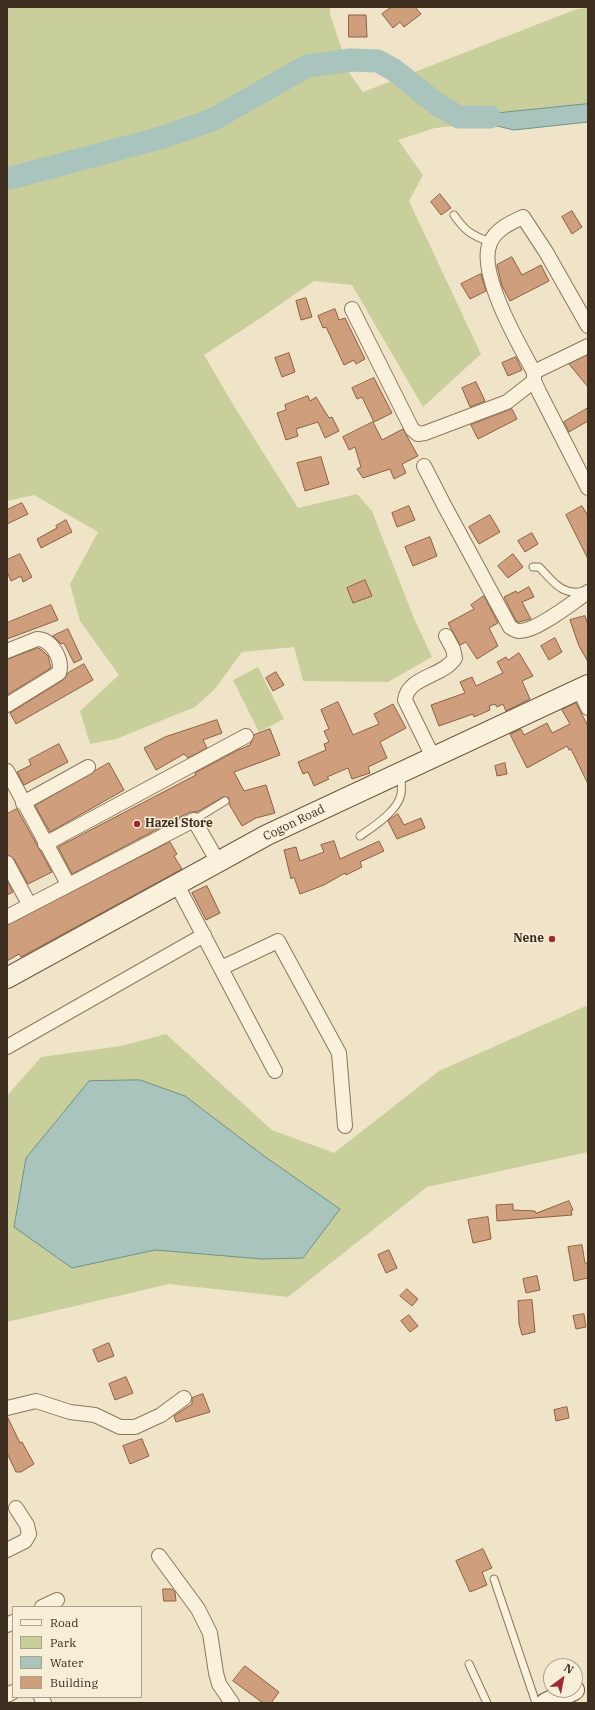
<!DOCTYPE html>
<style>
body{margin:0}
#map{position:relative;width:595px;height:1710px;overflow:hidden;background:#f0e4c8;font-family:"IBM Plex Serif",serif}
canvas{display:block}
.frame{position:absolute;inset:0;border:8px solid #3d2e20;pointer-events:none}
.legend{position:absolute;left:12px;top:1606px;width:130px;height:92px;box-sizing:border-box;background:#f7eed8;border:1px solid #ada18e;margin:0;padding:5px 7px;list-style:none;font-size:12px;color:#3d2e20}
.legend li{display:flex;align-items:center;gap:8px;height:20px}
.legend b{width:20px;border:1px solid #ada18e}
.north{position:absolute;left:543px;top:1658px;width:40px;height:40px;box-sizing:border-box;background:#f7eed8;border:1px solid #ada18e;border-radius:50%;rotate:32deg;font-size:11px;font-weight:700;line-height:16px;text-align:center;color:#3d2e20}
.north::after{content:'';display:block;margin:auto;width:14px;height:18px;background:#9e2a2b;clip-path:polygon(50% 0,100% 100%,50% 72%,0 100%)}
</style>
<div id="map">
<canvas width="595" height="1710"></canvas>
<div class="frame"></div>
<ul class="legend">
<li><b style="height:5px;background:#faf1dc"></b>Road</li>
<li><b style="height:11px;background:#c9cf9b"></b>Park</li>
<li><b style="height:11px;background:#a9c4bc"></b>Water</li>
<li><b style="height:11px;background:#cf9f7d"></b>Building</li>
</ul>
<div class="north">N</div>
</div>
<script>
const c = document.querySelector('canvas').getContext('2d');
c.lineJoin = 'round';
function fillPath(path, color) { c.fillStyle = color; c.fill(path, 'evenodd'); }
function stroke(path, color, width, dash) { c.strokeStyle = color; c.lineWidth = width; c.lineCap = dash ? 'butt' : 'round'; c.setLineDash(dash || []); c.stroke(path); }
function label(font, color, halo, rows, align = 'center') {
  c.font = font + ' "IBM Plex Serif",serif'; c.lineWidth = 3; c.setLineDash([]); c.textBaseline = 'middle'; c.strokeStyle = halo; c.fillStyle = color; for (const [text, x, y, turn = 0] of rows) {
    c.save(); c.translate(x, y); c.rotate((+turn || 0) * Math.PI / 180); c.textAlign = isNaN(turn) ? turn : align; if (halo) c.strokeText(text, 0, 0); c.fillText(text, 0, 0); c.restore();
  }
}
fillPath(new Path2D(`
 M7,7H330V14L350,74L363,92L577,9L588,8V112L435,128L398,140L423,175L409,201L481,354L423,407L352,285L314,281L259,319L204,355L234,406L298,508L357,494L372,511L413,616L432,657L388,682L303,681L294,647L242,652L215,689L195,707L116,739L90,744L80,711L119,675L80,621L70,584L98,532L34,495L7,501Z
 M258,667L284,719L259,732L233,680Z
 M588,1005V1152L427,1187L288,1297L169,1284L7,1322V1096L41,1057L121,1046L166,1034L272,1130L334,1153L439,1071Z`), '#c9cf9b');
const water = new Path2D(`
 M588,104V122L514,130L459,117Z
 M140,1080L185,1096L264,1156L340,1209L303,1258L262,1259L155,1250L72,1268L14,1227L26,1158L89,1081Z`);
fillPath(water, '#a9c4bc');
stroke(water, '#6f938a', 1);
stroke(new Path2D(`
 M7,179L164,137L212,120L307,66L350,60L378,61L394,70L438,105L459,117H490`), '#a9c4bc', 23);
const building = new Path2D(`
 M392,7H415L421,14L404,27L400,22L393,28L382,14Z
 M349,15H366L367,37H349Z
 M440,194L451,208L441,215L431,202Z
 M572,211L582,227L572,234L562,217Z
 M512,257L522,275L541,265L549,281L510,301L502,286L497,265Z
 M481,274L486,291L470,299L461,284Z
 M306,298L312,317L301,320L296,301Z
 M335,309L339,320L345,318L365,359L356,364L354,360L344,365L326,327L323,328L318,316Z
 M289,353L295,372L282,377L275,358Z
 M588,355V387L569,364Z
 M516,357L522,370L508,376L502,363Z
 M374,378L392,413L374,422L362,397L357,399L352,388Z
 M476,382L485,401L470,407L462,388Z
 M308,396L310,401L316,397L329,418L332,417L339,431L325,438L318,422L296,429L298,436L286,440L277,413L286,410L285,405Z
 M588,408V421L569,432L564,422Z
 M512,409L517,419L478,439L471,425Z
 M373,422L382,440L403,429L418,456L402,464L406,473L394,479L390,469L363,478L357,469L361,467L355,447L349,450L343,437Z
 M321,457L329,484L305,491L297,463Z
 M22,503L28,514L7,524V510Z
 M409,506L415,520L397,527L392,513Z
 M582,506L588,516V559L566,515Z
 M490,515L500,532L479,544L469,527Z
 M66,520L72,532L41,548L37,539L57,528L56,526Z
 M532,533L538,544L525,552L518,541Z
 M430,537L437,556L413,566L405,547Z
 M20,554L32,577L23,582L21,576L11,581L7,572V560Z
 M513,554L523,567L508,578L498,566Z
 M365,580L372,596L353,603L347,588Z
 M529,587L534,597L522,602L531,619L519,622L516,621L504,597L516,591L517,593Z
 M484,596L498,623L489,628L498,646L477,659L466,642L460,645L448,623L474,609L471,605Z
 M51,605L58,620L7,639V623Z
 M585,616L588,625V662L579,646L570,620Z
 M68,629L82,659L74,663L64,643L61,644L53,636Z
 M555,638L562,652L549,660L541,646Z
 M38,648L42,650L48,656L51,668L7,695V660Z
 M519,653L533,676L522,681L530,699L506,711L503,704L497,707L495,704L489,706L490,710L474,717L473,714L439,726L431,705L465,693L460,682L472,677L476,686L503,673L497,662L506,657L508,660Z
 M84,664L93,680L16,724L10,713L63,680L68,673Z
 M276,672L284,685L273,691L266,678Z
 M338,702L353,735L379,724L374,714L393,704L406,728L380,742L387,758L368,767L370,773L352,779L348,768L327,777L329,779L314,786L308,772L303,774L298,762L326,750L324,744L329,742L324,731L329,729L321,710Z
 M576,703L588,726V784L571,749L569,750L567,746L527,768L510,734L521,729L524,735L547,723L552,733L570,724L562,710Z
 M217,720L222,733L203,740L207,748L188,758L184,754L156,770L144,748L165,737Z
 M270,729L280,755L234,772L244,791L266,785L275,813L256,818L242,826L229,804V798L223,797L197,812H190L72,874L58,847L196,775L195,773L236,751L250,745L254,735Z
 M59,744L68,762L24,785L17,772L31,765L29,760Z
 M109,763L124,790L50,832L35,806Z
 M505,763L507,774L497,776L495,766Z
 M17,809L52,872L28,884L14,859L7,855V814Z
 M398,814L404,825L421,818L425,828L397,839L388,821Z
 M334,841L340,859L379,841L384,851L360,862L362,867L346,875L345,873L324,885L300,894L294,877L291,879L284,850L296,847L300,861L324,852L321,845Z
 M170,842L177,854L174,856L182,869L21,957L19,954L7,961V925Z
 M7,881L13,892L7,895Z
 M207,886L220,913L206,920L192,893Z
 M569,1201L573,1210L571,1211L572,1215L497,1221L496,1205L513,1204V1210L535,1211L536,1213Z
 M488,1217L491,1239L473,1243L468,1220Z
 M582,1245L585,1263H588V1278L574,1281L568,1247Z
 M389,1250L397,1268L386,1273L378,1255Z
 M537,1276L540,1290L526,1293L523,1279Z
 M407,1289L418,1299L412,1306L400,1296Z
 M532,1300L535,1332L522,1335L519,1324L518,1301Z
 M584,1314L586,1327L576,1329L573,1316Z
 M409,1315L418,1326L410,1332L401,1321Z
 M109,1343L114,1356L98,1362L93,1350Z
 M126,1377L133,1393L115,1400L109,1384Z
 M203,1394L210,1412L176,1422L174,1416L192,1404V1398Z
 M567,1407L569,1418L556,1421L554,1410Z
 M7,1416L20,1443L22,1442L34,1464L21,1472H16L7,1453Z
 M142,1439L149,1456L130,1464L123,1446Z
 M483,1549L492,1568L482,1572L487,1585L470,1592L456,1561Z
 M163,1589H172L175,1592L176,1601H164Z
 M245,1666L279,1692L271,1703H263L233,1681Z`);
fillPath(building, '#cf9f7d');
stroke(building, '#8d5f41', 1);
const lane = new Path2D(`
 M454,215C465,231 471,235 490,242
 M533,567H539C553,581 562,597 585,591
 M194,820L225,801
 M360,836C373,827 398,811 401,794C402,788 401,781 401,775
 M494,1579L536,1703
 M469,1664L487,1703`);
const street = new Path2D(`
 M352,309L412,429L418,434L425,433L507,402L534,381
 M588,326L546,252L523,217C510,223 496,229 490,243C477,272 519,345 534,372V381L539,392L588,488
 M534,372L588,346
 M424,466L444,505L510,627C513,629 516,631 519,631C536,632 573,602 588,592
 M7,651L37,639C52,639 63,660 59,673L7,705
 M579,689L588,708
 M433,757L405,700C408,676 443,677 455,658L453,649L446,636
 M7,771L68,884
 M23,803L88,767
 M45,844L246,736
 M7,863L29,904
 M177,885L275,1071
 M7,917L194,820L218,862
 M221,968L278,941L339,1053L345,1126
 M7,1047L204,935
 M7,1408L36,1401L70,1412L95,1415L120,1427H135L161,1415L184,1398
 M7,1550L25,1541L29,1534L27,1525L16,1508
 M159,1556L198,1609L210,1633L216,1673L219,1684L232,1703
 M42,1607L57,1600
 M7,1625L13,1622
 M7,1695L13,1692
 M41,1697L44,1703`);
const secondary = new Path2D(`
 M7,978L267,835L588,685
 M546,1703L574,1690`);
stroke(lane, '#8d765c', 9);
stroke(street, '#8d765c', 16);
stroke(secondary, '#6f573f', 22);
stroke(lane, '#faf1dc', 7);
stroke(street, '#faf1dc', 14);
stroke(secondary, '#faf1dc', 20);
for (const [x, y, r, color] of [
 [137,824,4,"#9e2a2b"],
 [552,939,4,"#9e2a2b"]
]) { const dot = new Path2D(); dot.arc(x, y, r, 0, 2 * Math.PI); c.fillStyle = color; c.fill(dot); stroke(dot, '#f7eed8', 1.5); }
label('12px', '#3d2e20', '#f7eed8', [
 ["Cogon Road",294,823,-26]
]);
label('bold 12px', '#3d2e20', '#f7eed8', [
 ["Hazel Store",145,824],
 ["Nene",544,939,"right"]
], 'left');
</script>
